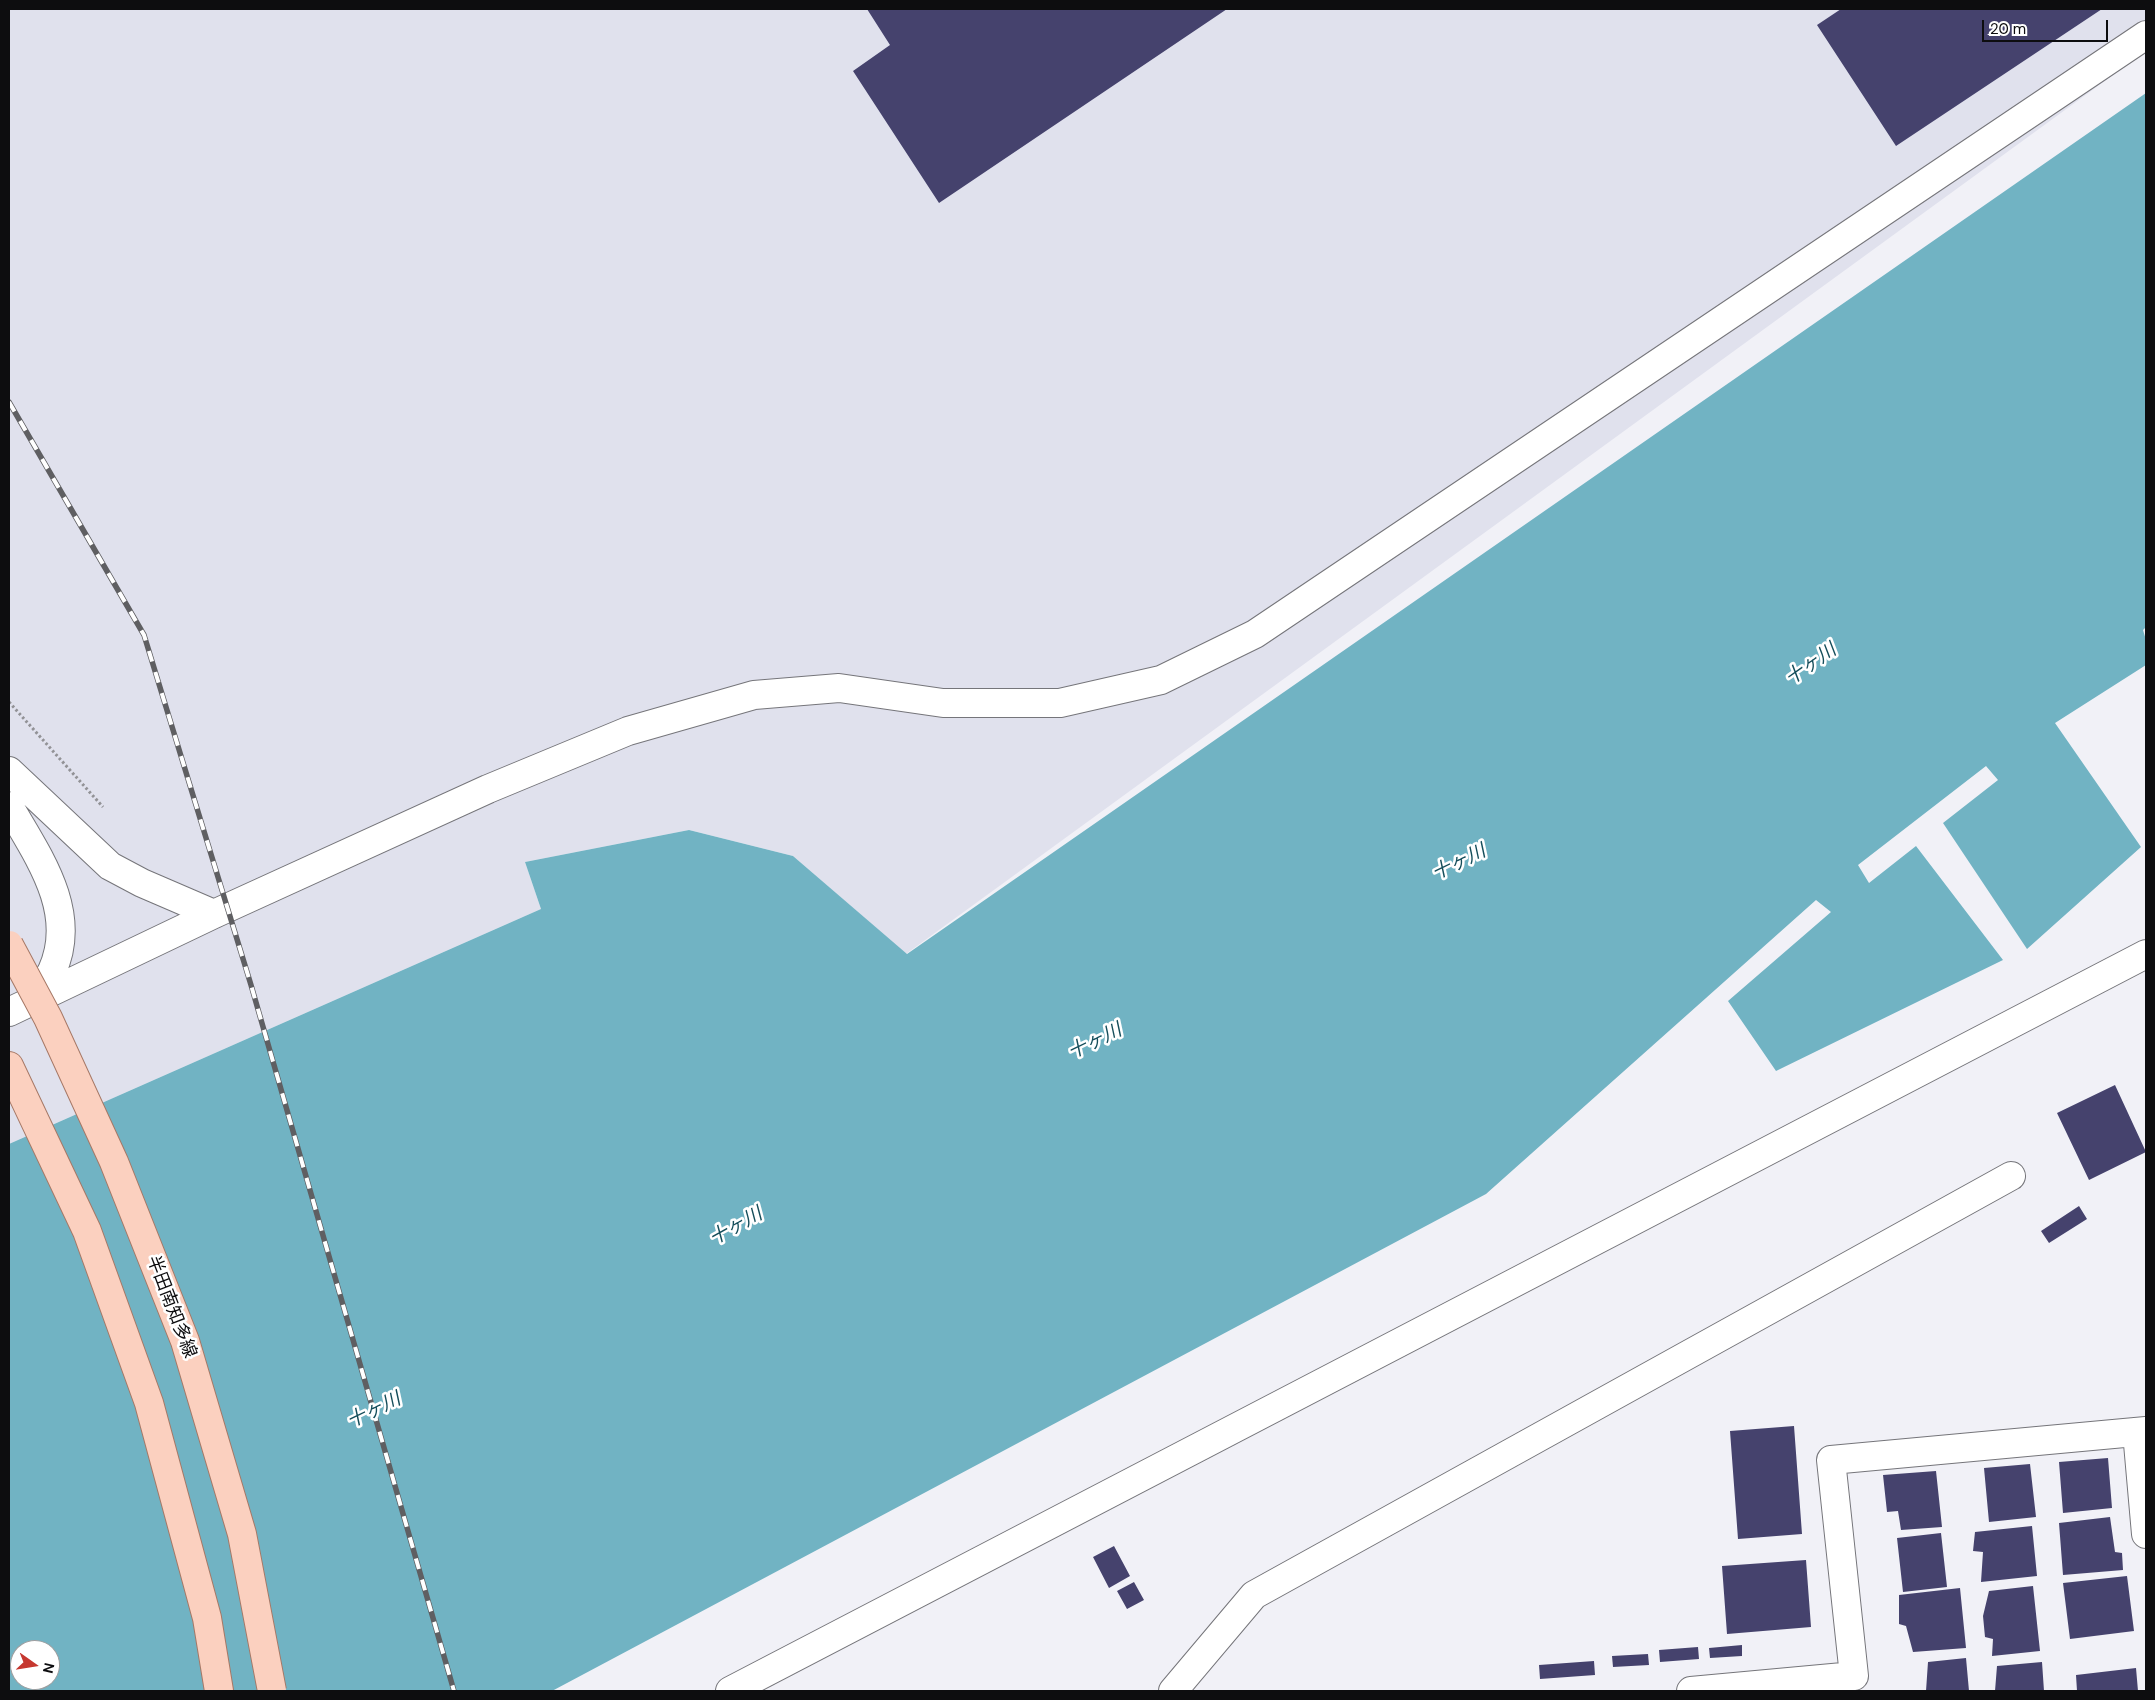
<!DOCTYPE html>
<meta charset="utf-8">
<style>
body{margin:0}
#map{position:relative;width:2155px;height:1700px;overflow:hidden;background:#f1f1f7;font-family:"DM Sans",sans-serif}
canvas{display:block}
.frame{position:absolute;inset:0;border:10px solid #0d0d0f;pointer-events:none}
.north{position:absolute;left:10px;top:1640px;width:50px;height:50px;box-sizing:border-box;background:#fff;border:1px solid #9e9e9f;border-radius:50%;rotate:103deg;font-size:14px;font-weight:700;line-height:20px;text-align:center;color:#0d0d0f}
.north::after{content:'';display:block;margin:auto;width:18px;height:22px;background:#c63830;clip-path:polygon(50% 0,100% 100%,50% 72%,0 100%)}
.scale{position:absolute;left:1982px;top:20px;width:126px;height:22px;box-sizing:border-box;border:2px solid #0d0d0f;border-top:0;padding-left:6px;font-size:15px;line-height:18px;white-space:nowrap;color:#0d0d0f;-webkit-text-stroke:4px #fff;paint-order:stroke}
</style>
<div id="map">
<canvas width="2155" height="1700"></canvas>
<div class="frame"></div>
<div class="north">N</div>
<div class="scale">20 m</div>
</div>
<script>
const c = document.querySelector('canvas').getContext('2d');
c.lineJoin = 'round';
function fillPath(path, color) { c.fillStyle = color; c.fill(path, 'evenodd'); }
function stroke(path, color, width, dash) { c.strokeStyle = color; c.lineWidth = width; c.lineCap = dash ? 'butt' : 'round'; c.setLineDash(dash || []); c.stroke(path); }
function label(font, color, halo, rows, align = 'center') {
  c.font = font + ' "DM Sans","Noto Sans JP",sans-serif'; c.lineWidth = 5; c.setLineDash([]); c.textBaseline = 'middle'; c.strokeStyle = halo; c.fillStyle = color; for (const [text, x, y, turn = 0] of rows) {
    c.save(); c.translate(x, y); c.rotate((+turn || 0) * Math.PI / 180); c.textAlign = isNaN(turn) ? turn : align; if (halo) c.strokeText(text, 0, 0); c.fillText(text, 0, 0); c.restore();
  }
}
fillPath(new Path2D(`
 M9,9H2146V51L906,954L793,856L689,830L525,862L541,909L9,1144Z`), '#e0e1ed');
fillPath(new Path2D(`
 M2146,93V627L2143,630L2146,640V665L2055,723L2141,847L2027,949L1943,823L1998,780L1986,766L1858,865L1869,883L1916,846L2003,960L1776,1071L1728,1001L1831,912L1816,900L1486,1194L552,1691H9V1144L541,909L525,862L689,830L793,856L907,954ZM20,1650H50V1680H20Z`), '#71b3c3');
fillPath(new Path2D(`
 M867,9H1227L939,203L853,71L890,45Z
 M1841,9H2102L1896,146L1817,25Z
 M2115,1085L2146,1152L2089,1180L2057,1113Z
 M2079,1206L2087,1219L2049,1243L2041,1231Z
 M1794,1426L1802,1534L1738,1539L1730,1431Z
 M2108,1458L2112,1508L2063,1513L2059,1462Z
 M2030,1464L2036,1517L1989,1522L1984,1468Z
 M1936,1471L1942,1527L1901,1530L1898,1511L1887,1512L1883,1475Z
 M2110,1517L2115,1552L2122,1553L2123,1570L2063,1575L2059,1523Z
 M2032,1526L2037,1576L1981,1582L1983,1552L1973,1551L1975,1532Z
 M1941,1533L1947,1587L1903,1592L1897,1538Z
 M1114,1546L1130,1576L1109,1588L1093,1557Z
 M1806,1560L1811,1627L1727,1634L1722,1566Z
 M2127,1576L2134,1631L2070,1639L2063,1583Z
 M1134,1582L1144,1600L1127,1609L1117,1591Z
 M2033,1586L2040,1651L1992,1656L1993,1639L1985,1637L1983,1616L1989,1591Z
 M1960,1588L1966,1648L1913,1652L1906,1626L1899,1624V1595Z
 M1742,1645V1656L1710,1658L1709,1648Z
 M1698,1647L1699,1659L1660,1662L1659,1650Z
 M1648,1654L1649,1665L1613,1667L1612,1656Z
 M1966,1658L1969,1691H1926L1928,1662Z
 M1594,1661L1595,1675L1540,1679L1539,1665Z
 M2042,1662L2044,1691H1995L1997,1666Z
 M2136,1668L2138,1691H2077L2076,1675Z`), '#45426d');
const minor = new Path2D(`
 M9,771L110,866L142,883L214,914
 M9,806C38,856 79,912 52,971C47,980 41,989 36,998
 M9,1012L214,914L488,789L628,731L754,695L839,688L943,703H1060L1161,680L1255,634L2146,35
 M2137,1432L2146,1534
 M730,1691L2146,954
 M1173,1691L1254,1595L2011,1176
 M1691,1691L1854,1676L1831,1460L2146,1431`);
const major = new Path2D(`
 M9,1066L87,1231L149,1403L207,1618L219,1691`);
stroke(minor, '#75757a', 30);
stroke(major, '#a67866', 30);
stroke(new Path2D(`
 M9,702L103,807`), '#929296', 3, [2.5, 2.5]);
stroke(minor, '#fff', 28);
stroke(major, '#fbd0bf', 28);
const rail = new Path2D(`
 M9,402L144,635L251,985L454,1691`);
stroke(rail, '#5f5f62', 5.5);
stroke(rail, '#fff', 4, [11]);
const majorBridge = new Path2D(`
 M9,945L48,1018L114,1162L185,1341L242,1534L272,1691`);
stroke(majorBridge, '#a67866', 30, []);
stroke(majorBridge, '#fbd0bf', 28);
label('18px', '#0d0d0f', '#fff', [
 ["半田南知多線",171,1307,69]
]);
label('italic 19px', '#154e5b', '#fff', [
 ["十ヶ川",1811,665,-35],
 ["十ヶ川",1459,863,-26],
 ["十ヶ川",1095,1042,-26],
 ["十ヶ川",736,1227,-29],
 ["十ヶ川",374,1411,-26]
]);
</script>
